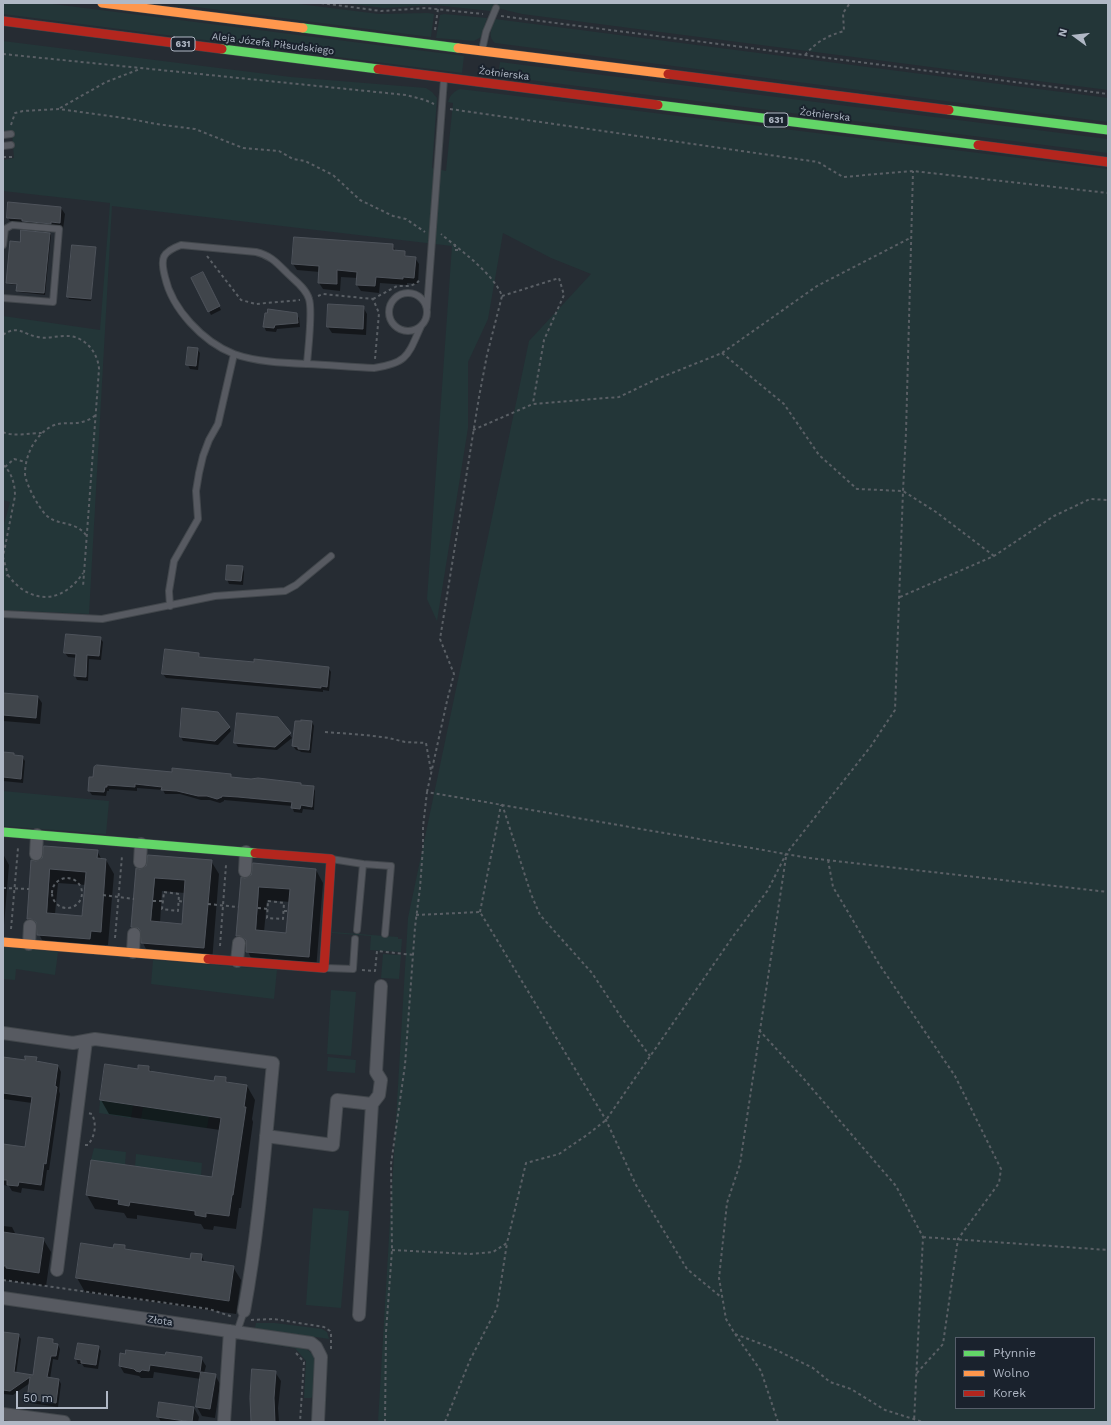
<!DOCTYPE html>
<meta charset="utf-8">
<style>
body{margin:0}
#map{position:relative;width:1111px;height:1425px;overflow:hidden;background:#262c33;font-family:"Work Sans",sans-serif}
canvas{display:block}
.frame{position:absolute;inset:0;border:4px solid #b0b8c5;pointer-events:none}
.legend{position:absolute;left:955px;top:1337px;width:140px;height:72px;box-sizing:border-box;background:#1a222d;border:1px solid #565e6a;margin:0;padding:5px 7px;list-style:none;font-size:12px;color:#b0b8c5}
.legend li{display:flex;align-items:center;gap:8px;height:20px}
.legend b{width:20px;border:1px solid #565e6a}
.north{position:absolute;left:1055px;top:16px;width:40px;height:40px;-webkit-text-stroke:3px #1a222d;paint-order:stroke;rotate:285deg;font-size:11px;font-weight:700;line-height:16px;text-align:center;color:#b0b8c5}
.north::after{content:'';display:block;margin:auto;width:14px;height:18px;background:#b0b8c5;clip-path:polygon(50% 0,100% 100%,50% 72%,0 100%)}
.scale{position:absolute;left:16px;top:1391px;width:92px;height:18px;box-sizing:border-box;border:2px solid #b0b8c5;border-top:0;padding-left:5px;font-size:12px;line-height:14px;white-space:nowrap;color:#b0b8c5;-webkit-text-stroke:3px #1a222d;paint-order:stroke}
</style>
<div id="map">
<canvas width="1111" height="1425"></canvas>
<div class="frame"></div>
<ul class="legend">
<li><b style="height:5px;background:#63d668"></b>Płynnie</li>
<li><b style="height:5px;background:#ff974d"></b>Wolno</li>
<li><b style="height:5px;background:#b3261e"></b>Korek</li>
</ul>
<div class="north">N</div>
<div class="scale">50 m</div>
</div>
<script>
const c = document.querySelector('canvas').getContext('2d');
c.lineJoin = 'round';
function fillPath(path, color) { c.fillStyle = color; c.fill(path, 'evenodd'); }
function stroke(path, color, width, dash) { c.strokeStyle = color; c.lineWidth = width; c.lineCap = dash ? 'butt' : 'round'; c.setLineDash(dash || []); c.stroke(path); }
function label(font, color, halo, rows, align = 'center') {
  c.font = font + ' "Work Sans",sans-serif'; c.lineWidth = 4; c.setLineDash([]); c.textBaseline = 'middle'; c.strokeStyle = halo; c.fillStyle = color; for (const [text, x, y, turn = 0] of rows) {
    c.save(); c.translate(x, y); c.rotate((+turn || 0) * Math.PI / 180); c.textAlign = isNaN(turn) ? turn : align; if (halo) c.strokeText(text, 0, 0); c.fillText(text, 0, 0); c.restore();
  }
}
fillPath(new Path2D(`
 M3,3H45L464,56L462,73L3,14Z
 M165,3H291L379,14L428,13L434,14L431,37Z
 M343,3H1108V90L522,14L493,7L491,11L434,5L384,8Z
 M444,14L487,18L481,37L474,41L436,38L440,15Z
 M495,19L1108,98V122L495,43C487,36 492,28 495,19Z
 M3,41L291,77L426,88L432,92L437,98L432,168L446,171L453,103L448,102C450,95 454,91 460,89L1108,169V1422H378L408,918L529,341L591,274L551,258L503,233L488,319L468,362V428L437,621L427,599L452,246L112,206L89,614L3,610V528L10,502L3,500V316L100,330L110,203L3,191V160L14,158L12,131H3ZM956,1338H1094V1408H956Z
 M500,62L1108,139V153L498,76Z
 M3,791L109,801L106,834L3,826Z
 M332,932L398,937V939H402L401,952L370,950L371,936L332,933Z
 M3,947L58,952L55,975L16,969L15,980L3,979Z
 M383,954L401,955L399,979L381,978Z
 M153,960L277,970L274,999L151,984Z
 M331,990L356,992L351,1056L327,1054Z
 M328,1057L356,1060L355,1073L327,1071Z
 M100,1100L133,1105L131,1118L99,1113Z
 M143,1107L209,1116L207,1128L141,1119Z
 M94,1148L126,1152L125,1165L91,1160Z
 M136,1154L202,1163L201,1176L135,1166Z
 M313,1208L349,1211L341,1308L306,1305Z
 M256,1323H275L322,1329L327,1332L329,1339L255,1328Z
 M253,1340L303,1348C310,1350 313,1354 315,1361L313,1396L311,1398H304L306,1361L295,1348L255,1342Z`), '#233638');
fillPath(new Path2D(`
 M61,208L65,214L63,229L12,224L8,218Z
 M50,234L51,235L45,295L18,292L17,285L8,284L7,282L21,243Z
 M392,245L396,251L404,252L407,257L415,258L419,264L418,284L407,283V285L380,283L379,293L361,291L357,285L358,278L341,277L340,291L323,289L319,283L320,272L297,270L293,264Z
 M95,248L96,250L91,301L69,299L68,297Z
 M205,277L221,310L211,315L209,311Z
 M363,307L367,314L366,335L332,333L328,327Z
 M296,314L299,318L300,327L277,329L276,332L266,331L264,326Z
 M189,348L197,349L200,353L198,370L190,369L188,365Z
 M242,567L244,572L243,585L229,584L227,579Z
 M100,638L103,642L101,660L89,659L88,681L77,680L75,676L77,658L68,657L65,653Z
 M199,654L201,659L328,667L331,672L329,691L323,690V692L166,678L163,674Z
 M3,694L38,697L42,703L40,724L3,721Z
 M183,709L229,727L231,731L218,745L183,741L181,737Z
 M277,718L292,738L277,750L238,747L235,742Z
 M312,722L314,726L311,753L301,752L300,751L296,750L293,746Z
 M3,753L14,754L15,756L22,757L25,761L23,783L3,781Z
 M173,773L230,775L232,778L300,784L302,786L313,787L315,791L314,810L303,809L302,813L294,812L292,806L224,800V801L220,803L210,800H201L180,794H165L163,790L137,788V791L109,789V791H107L106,796L92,795L89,791L90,778Z
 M97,851L102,860H106L114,874L108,945L46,948L38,932L36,933L28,919L32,861L36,863ZM58,883L86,885L83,917L55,914Z
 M3,854L9,865L3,937Z
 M211,861L219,874L212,962L150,957L142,941L140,940L132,927L137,870ZM162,891L185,893L183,925L160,923Z
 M316,870L323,883L316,970L254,965L247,949L244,950L237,936L242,878L245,880ZM267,900L290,902L287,934L264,932Z
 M3,1058L26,1062L36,1058L39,1063L58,1066L61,1072L59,1091L60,1094L49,1170H47L44,1191L22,1188L21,1193L12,1191L9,1186L3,1185V1145L25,1148L32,1103L3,1099Z
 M149,1067L152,1073L215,1082L226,1078L228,1083L247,1086L255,1100L252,1119L253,1122L241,1208H239L236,1229L214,1226L213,1230L204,1229L201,1224L137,1215V1219L127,1218L124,1213L95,1209L87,1195L213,1178L220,1130L109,1114L101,1100L139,1070Z
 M3,1226L12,1227L16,1235L43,1239L51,1252L46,1286L3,1280Z
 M82,1244L114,1249L125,1246L127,1251L191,1260L201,1255L205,1263L233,1267L241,1280L236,1314L85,1292L77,1278Z
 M3,1332L18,1335L21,1339L16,1374L34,1376L53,1340L55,1344L58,1345L60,1349L58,1360L53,1359L50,1379L59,1380L61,1384L58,1407L30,1403L28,1398L30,1383L13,1395L3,1394Z
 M78,1344L98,1347L101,1351L98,1369L84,1367L82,1364H78L76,1359Z
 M166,1356L201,1358L206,1366L204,1373L215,1375L220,1384L215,1418L202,1416L197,1407L201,1379L154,1372L153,1378H141L139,1376L124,1373L120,1366Z
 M275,1372L281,1381L278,1408L279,1422H252Z
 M194,1408L199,1417L198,1422H161L158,1416Z`), '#0007');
const building = new Path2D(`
 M8,202L61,207L60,223L51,222V224L22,221V219L7,218Z
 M21,230L50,233L44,293L16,291L17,284L6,283L10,241L20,242Z
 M294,237L393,244V250L405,251V256L416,257L414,278L403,277V279L376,277L375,286L356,285L357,272L337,270V284L318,283L319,266L292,264Z
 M72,245L96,247L91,299L67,297Z
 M203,272L220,306L208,312L191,278Z
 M328,304L364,306L363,329L327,327Z
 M268,309L297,313L298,323L275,325L274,328L263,327L265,313H267Z
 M188,347L198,348L196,366L186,365Z
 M227,565L243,566L241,581L226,580Z
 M66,634L101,637L99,656L87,655L86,677L74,676L76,654L64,653Z
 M165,649L199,653V657L254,662V659L329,667L327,687L321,686V688L162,674Z
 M3,693L38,696L36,718L3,715Z
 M182,708L218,712L230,727L215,741L180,737Z
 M237,713L278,717L291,733L275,747L234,743Z
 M301,720L312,721L309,750L298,749V747L292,746L295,721H301Z
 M3,752L14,753V755L23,756L21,779L3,777Z
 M97,765L172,772V768L231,774V777L251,779L258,778L301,783V785L314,786L312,807L301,805L300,809L291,808L292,802L238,797L222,796V797L217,799L207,796H198L177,791L161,790L162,787L135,784V787L107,785V787H105L104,792L88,791L89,777H93L94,767Z
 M44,846L98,850L97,858L106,859L101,932L91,931L90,939L37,935L36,922L31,919H27L31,860L36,861L42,858ZM50,869L86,872L82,916L47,913Z
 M148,855L212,860L204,948L141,943L140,930L138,928L131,927L136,868L140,869L146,866ZM155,878L185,880L182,924L151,921Z
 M253,863L316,869L309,957L246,952V940L240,936H236L241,877L245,878L251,875ZM259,887L290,889L286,933L256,930Z
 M25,1056L37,1057L36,1061L58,1065L55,1086L57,1087L46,1164L44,1163L41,1185L19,1182L18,1186L7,1185V1180H3V1144L25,1147L32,1097L3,1093V1057L25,1060Z
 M105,1064L138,1069V1065L149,1066V1071L214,1081L215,1076L226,1077V1082L247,1085L244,1107H246L233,1195H232L229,1216L206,1213V1217L195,1215V1211L130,1202L129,1206L118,1204L119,1200L86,1195L91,1160L212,1177L221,1118L100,1100Z
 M3,1232L44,1238L39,1273L6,1268V1266H3Z
 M81,1243L113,1248L114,1244L125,1245V1249L190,1259L191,1253L202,1254L201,1261L234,1266L229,1301L76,1278Z
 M3,1332L19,1334L14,1372L33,1375L38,1337L53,1339V1343L58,1344L56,1356H51L47,1377L59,1379L56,1403L27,1399L30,1377L10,1391L3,1390Z
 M78,1343L99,1346L96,1365L81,1363V1360L75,1359Z
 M126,1350L165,1355L166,1352L202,1357L200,1372L150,1365L149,1371L142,1370L140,1372L136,1371L134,1369L119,1366L120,1353L125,1354Z
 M252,1369L276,1371L274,1398L275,1422H251L250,1398Z
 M201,1372L216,1374L210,1409L196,1407Z
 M159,1402L194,1407L192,1422L157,1417Z`);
fillPath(building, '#40454b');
stroke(building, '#4e535b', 1);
const lane = new Path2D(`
 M482,50L486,32L496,8
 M3,135L11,134
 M3,146L11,145
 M3,245L5,229L12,225L59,229L53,302L3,298
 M389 312a19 19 0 1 1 38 0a19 19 0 1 1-38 0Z
 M427,308L444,79
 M307,364C308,349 313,311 309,299C306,288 294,280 287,273C277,263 270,255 256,252L181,245C162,252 160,258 165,277C172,309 203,342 234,354C257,362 283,363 307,364C329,365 352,367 374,368C408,363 408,355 421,326
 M170,606L169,591L174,561L198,519L196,491L199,473L203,456L209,440L218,424L234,354
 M3,614L102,619L215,596L285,591L296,585L331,556
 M331,859L363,864L357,930
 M363,864L391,866L385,934
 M326,968L353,969L355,939
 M237,1332L244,1311`);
const street = new Path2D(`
 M36,854L37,835
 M140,862L141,844
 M245,871L246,852
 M29,944L30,926
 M133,952L134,934
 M237,961L239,943
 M3,1033L73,1043L95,1039L273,1063C265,1146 259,1230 244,1311
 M372,1104L379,1095L381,1080L376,1072L381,986
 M266,1136L333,1145L337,1100L372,1104L359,1315
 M57,1270L86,1041
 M3,1298L311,1343L316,1347L321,1357L318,1422
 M3,1414L64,1422
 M224,1422L230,1331`);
const fast = new Path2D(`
 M303,28L458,48
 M222,49L378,69
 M658,105L978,145
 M949,110L1108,130
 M3,832L255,853`);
const slow = new Path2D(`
 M102,3L303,28
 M458,48L668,74
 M3,942L208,959`);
const jam = new Path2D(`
 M3,21L222,49
 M378,69L658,105
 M668,74L949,110
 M978,145L1108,162
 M208,959L324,968L331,859L255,853`);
stroke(lane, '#42474c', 8);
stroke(street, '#42474c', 14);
stroke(fast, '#42474c', 10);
stroke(slow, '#42474c', 10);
stroke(jam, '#42474c', 10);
stroke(new Path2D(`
 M321,3L381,11L426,8L483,14
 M501,16L1108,94
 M435,30L438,9
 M3,54L406,95L425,100L434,104
 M805,55C816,42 827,36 844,31L843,13L850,3
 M60,108L106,82L140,69
 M450,109L818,162L843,177L913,171L1108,193
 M11,125L15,113L23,111L59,109L131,119L156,124L195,129L243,148L279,151L293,159L305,161L333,175L360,200L393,216L406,219L425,232
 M3,157H12
 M455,244V250H461
 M207,256L241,300L256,304L300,300
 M318,296L323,294L373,299L379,313L375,359
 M502,296L559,278L564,295L544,340L533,403
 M373,299L397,286H410L417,283L420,279
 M3,335C18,324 24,335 38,337C47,339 56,336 65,336C84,335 98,352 99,369L83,587
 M722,353L784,404L819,455L857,489L903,491L936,512L994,556
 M473,430L533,404L619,397L657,379L722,353L817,286L912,237
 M3,432C12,437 31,433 42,433
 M3,465C12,472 15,485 15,496L3,557L8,575L3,578
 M5,467L14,459L26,462
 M86,535C83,531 79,528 74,526C64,522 54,523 46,515C39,508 26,485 25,474C25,455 35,435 52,426C63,421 72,425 82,422C87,421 92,418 96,415
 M8,575C22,595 47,605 68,589C74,585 79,579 83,573
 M900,597L994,556L1054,516L1090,499L1108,500
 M325,732L365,735L389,738L405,742L426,743L431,771
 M427,792L447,701L454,674L440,639L479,397L487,355L502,296C494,274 460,250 441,234
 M502,804L531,894L540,915L592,973L621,1017L650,1056
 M828,860L833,887L879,964L955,1076L1001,1169L999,1183L958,1239L943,1344L916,1374
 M52 893a15 15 0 1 1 30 0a15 15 0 1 1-30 0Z
 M3,888L29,889
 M164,892L179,894L178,911L162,909Z
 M103,895L134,899
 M153,901H163
 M179,901L184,902
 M268,901L284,903L283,919L267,918Z
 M208,904L238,907
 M258,908L268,909
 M284,911H288
 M480,912L501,805
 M416,915L480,912L606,1120L636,1185L687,1269L721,1297
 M11,929L18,848
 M115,938L122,856
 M220,946L226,865
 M362,970L375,971L377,951L414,955
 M759,1030L803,1078L896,1186L923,1237L914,1422
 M85,1145H88C95,1136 97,1125 92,1114L88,1113
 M923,1237L1108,1250
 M392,1250L470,1254L493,1252L507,1243L526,1163L559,1154L587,1135L606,1120L734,935L768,890L786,854L871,746L895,710L903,491L906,432L913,171
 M3,1280L209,1309L233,1317
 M251,1320L274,1319L324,1327L330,1331L331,1334V1349
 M735,1334L772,1348L813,1368L830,1382L851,1389L885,1410L923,1422
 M296,1353L304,1362L300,1422
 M385,1422L386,1332L392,1250L391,1164L405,1065L415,927L420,888L423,847V827L427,792L809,858L1108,892
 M445,1422L470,1360L497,1308L507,1243
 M778,1422L761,1371L735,1334L726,1319L719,1278L727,1203L740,1164L786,857`), '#5a5f65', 2, [3, 3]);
stroke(lane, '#575a61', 6);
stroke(street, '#575a61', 12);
stroke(fast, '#63d668', 9);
stroke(slow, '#ff974d', 9);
stroke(jam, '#b3261e', 9);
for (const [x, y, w] of [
 [183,44,24],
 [776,120,24]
]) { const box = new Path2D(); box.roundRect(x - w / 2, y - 7, w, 14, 3); c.fillStyle = '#1a222d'; c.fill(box); stroke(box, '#b0b8c5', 1); }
label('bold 9px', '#b0b8c5', null, [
 ["631",183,44],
 ["631",776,120]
]);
label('10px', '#b0b8c5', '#1a222d', [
 ["Aleja Józefa Piłsudskiego",273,44,7],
 ["Żołnierska",504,74,7],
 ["Żołnierska",825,115,7],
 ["Złota",160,1321,8]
]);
</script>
